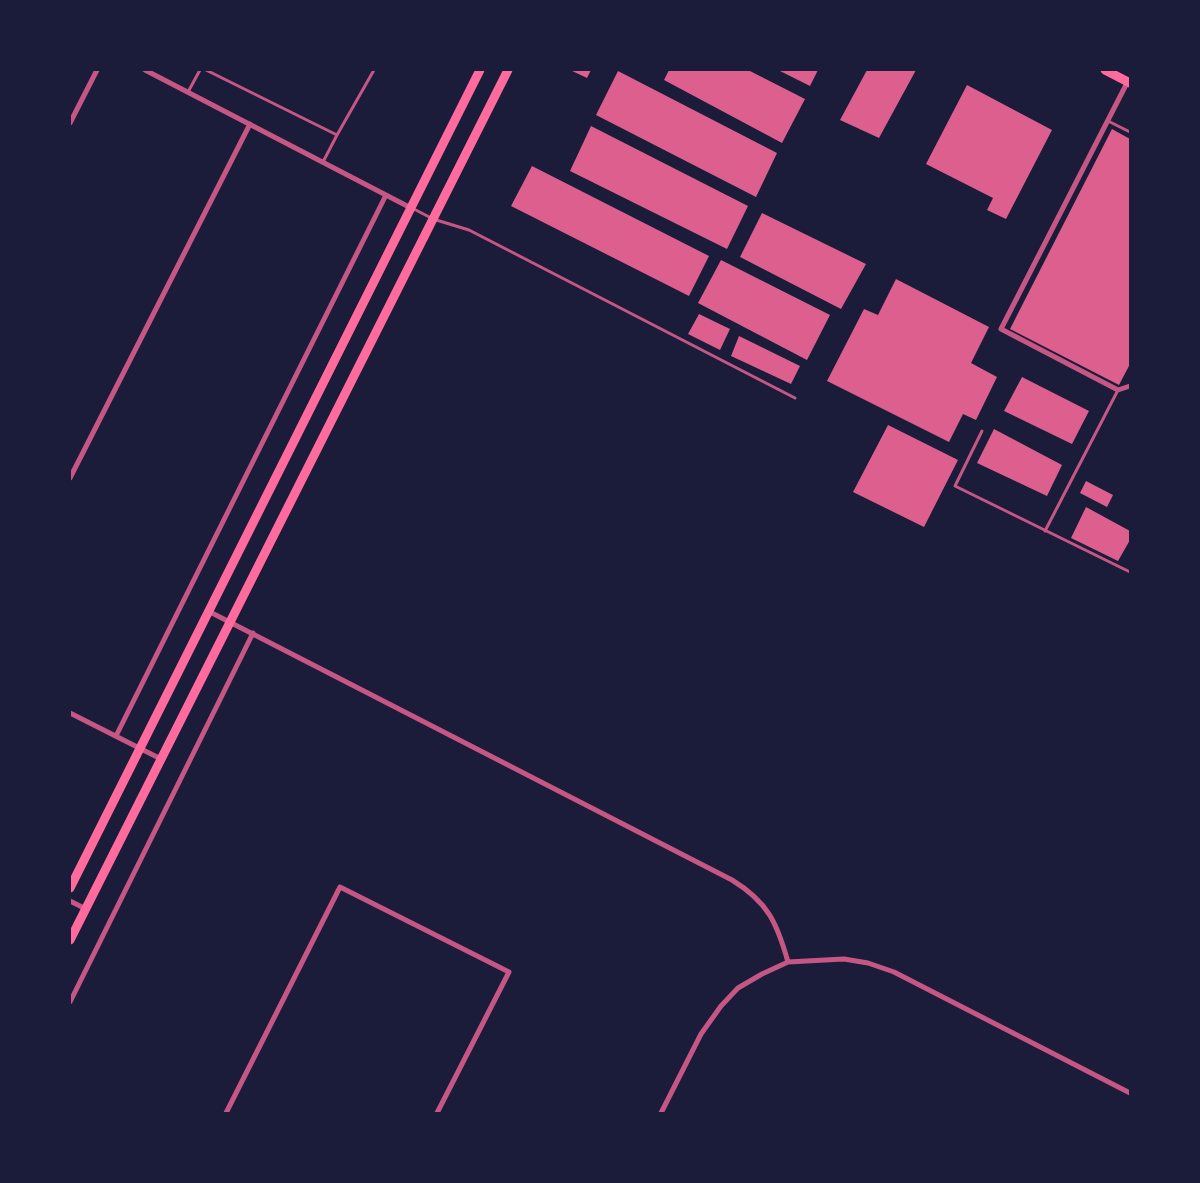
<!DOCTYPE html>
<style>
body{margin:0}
#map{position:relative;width:1200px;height:1183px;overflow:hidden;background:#1b1b3a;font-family:"Work Sans",sans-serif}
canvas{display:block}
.frame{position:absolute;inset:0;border:71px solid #1b1b3a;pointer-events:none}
</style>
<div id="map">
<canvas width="1200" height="1183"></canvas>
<div class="frame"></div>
</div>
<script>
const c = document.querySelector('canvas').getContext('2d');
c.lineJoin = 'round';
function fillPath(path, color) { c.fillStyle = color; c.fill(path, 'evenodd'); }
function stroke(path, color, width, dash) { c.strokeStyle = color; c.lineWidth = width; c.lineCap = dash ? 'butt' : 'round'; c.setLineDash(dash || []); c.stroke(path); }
fillPath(new Path2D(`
 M570,70H591L587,78Z
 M669,70H748L805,99L782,143L664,80Z
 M778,70H818L810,86Z
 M867,70H916L879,138L840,120Z
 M618,71L777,153L756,197L596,115Z
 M967,85L1052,130L1006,219L987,210L993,198L926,164Z
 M591,126L748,206L727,249L570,171Z
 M1112,129L1130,139V364L1119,385L1010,329Z
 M532,166L709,256L689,296L511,206Z
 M762,213L866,264L841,309L740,257Z
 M721,260L830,315L807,360L698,303Z
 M896,279L989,327L971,363L997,377L976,420L963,414L949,442L827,381L864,309L878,315Z
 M699,314L730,329L720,350L688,334Z
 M739,336L800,366L791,384L731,356Z
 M1022,377L1089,411L1072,444L1004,411Z
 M888,425L958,460L924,527L853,492Z
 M994,429L1062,465L1047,496L977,463Z
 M1086,481L1113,495L1107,507L1080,493Z
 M1086,507L1130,531V540L1118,561L1071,538Z`), '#dd5f8e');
stroke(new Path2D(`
 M206,70L337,135L323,162
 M188,92L200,70
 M1108,121L1130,132
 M337,135L374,70
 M412,208L433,219L469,230L795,398
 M982,431L955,486L1130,572
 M1045,531L1118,390`), '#c65784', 3);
stroke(new Path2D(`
 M145,70L411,208
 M1128,81L1001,329L1118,390L1130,386
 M70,123L97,70
 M70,478L250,124
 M210,612L732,880C768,902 777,923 788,962
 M70,713L161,759
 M116,736L386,195
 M70,901L86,909
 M70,1002L253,633
 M226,1113L340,887L509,972L437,1113
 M661,1113L701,1034L721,1006L738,988L762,974L788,962L844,959L868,963L894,972L1130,1093`), '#c65784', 5);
stroke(new Path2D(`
 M1105,70L1130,83
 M70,888L480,70
 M70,940L508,70`), '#ff6b9d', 9);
</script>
